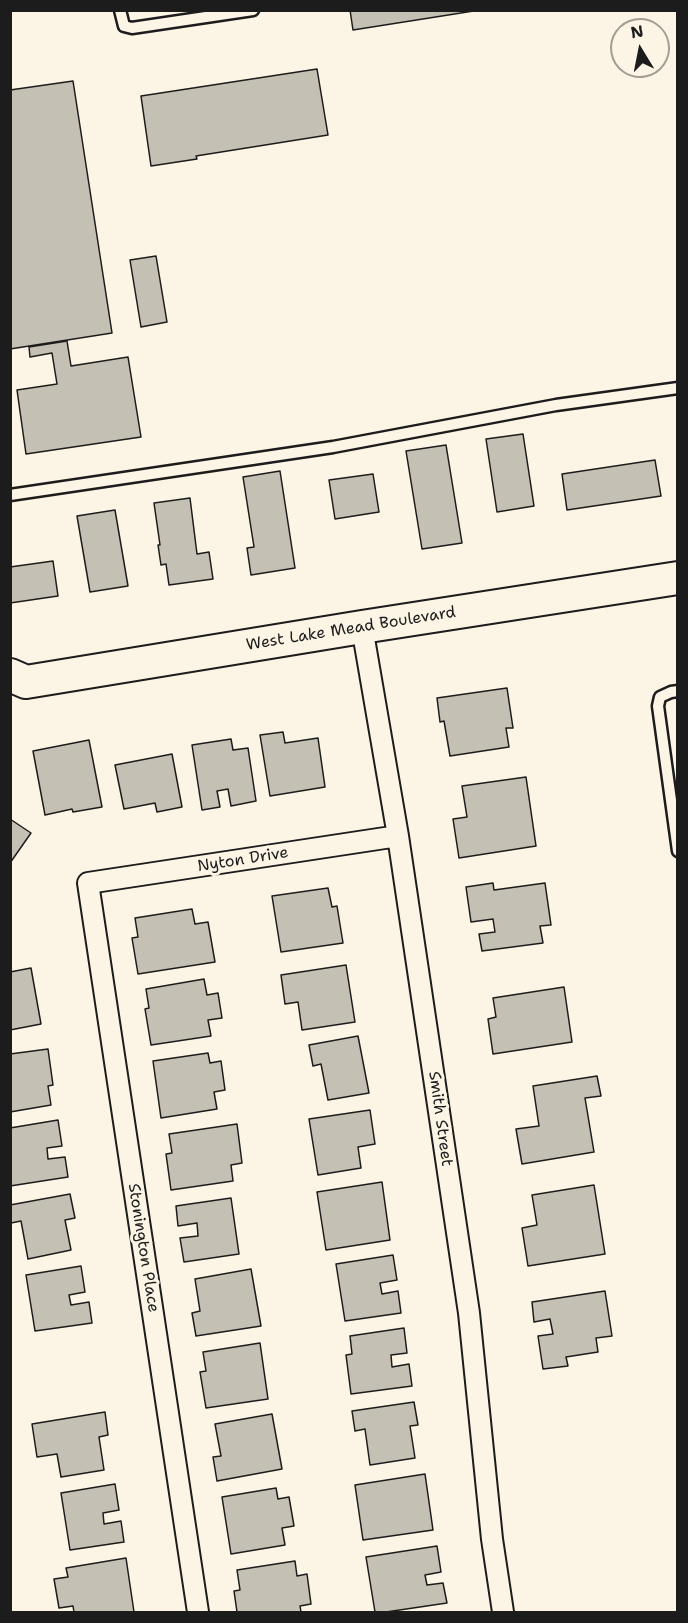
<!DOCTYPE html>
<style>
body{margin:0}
#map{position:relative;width:688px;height:1623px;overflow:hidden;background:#fcf5e5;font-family:"Shantell Sans",sans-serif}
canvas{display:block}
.frame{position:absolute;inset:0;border:12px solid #1c1c1c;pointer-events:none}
.north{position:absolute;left:610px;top:18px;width:60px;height:60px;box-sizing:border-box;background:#fcf5e5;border:2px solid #a29e95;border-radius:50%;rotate:350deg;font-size:16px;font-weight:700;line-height:24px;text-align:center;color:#1c1c1c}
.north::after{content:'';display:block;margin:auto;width:21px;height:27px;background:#1c1c1c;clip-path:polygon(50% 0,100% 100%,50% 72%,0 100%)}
</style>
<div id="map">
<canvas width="688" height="1623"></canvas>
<div class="frame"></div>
<div class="north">N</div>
</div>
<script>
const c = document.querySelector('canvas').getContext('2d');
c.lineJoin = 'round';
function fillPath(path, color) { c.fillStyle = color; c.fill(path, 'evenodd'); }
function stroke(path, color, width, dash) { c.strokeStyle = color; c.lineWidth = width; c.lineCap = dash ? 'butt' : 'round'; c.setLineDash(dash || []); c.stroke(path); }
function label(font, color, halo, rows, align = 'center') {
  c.font = font + ' "Shantell Sans",sans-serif'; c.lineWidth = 6; c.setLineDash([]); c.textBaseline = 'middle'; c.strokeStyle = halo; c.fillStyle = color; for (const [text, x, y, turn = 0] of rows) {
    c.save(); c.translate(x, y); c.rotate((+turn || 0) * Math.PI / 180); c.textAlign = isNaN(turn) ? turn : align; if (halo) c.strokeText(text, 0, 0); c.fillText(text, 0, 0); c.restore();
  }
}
const building = new Path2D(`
 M350,10H480L353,30Z
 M317,69L328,135L196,156L197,159L151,166L141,96Z
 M73,81L112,333L10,349V90Z
 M156,256L167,322L141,327L130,260Z
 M67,341L71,366L128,357L141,437L26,454L17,390L57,384L52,353L30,357L29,347Z
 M523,434L534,506L497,512L486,439Z
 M446,445L462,543L422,549L406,451Z
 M655,460L661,496L567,510L562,474Z
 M280,471L295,568L251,575L247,548L254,547L243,477Z
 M373,474L379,512L335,519L329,480Z
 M190,498L197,554L209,552L213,579L169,585L166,564L161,565L158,545H160L154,503Z
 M115,510L128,586L90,592L77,516Z
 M53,561L58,596L10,603V567Z
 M507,688L513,728H506L509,747L450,756L444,721L440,722L437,698Z
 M283,732L285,743L318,738L325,787L270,796L260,735Z
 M231,739L233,750L248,748L256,801L231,806L228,789L217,791L220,807L202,810L192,745Z
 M89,740L102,807L73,812L72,809L45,815L33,751Z
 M172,754L182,807L157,812L155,803L124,809L115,765Z
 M526,777L536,846L459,858L453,819L467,817L462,786Z
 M10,819L31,833L10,863Z
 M493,883L494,890L545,883L551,925L540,926L543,943L482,951L479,934L495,932L493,919L471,922L466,887Z
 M328,888L332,907L337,906L343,943L281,952L272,896Z
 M192,909L195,924L208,922L215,962L138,974L132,938L138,937L135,918Z
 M346,965L355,1022L302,1030L298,1002L285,1004L281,975Z
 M31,968L41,1024L10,1030V972Z
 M204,979L207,995L218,993L222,1018L208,1020L211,1036L151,1045L145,1009L149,1008L146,989Z
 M564,987L572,1042L493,1054L488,1019L496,1017L493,998Z
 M358,1036L369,1093L328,1100L321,1064L313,1066L309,1045Z
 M48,1049L53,1085L48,1086L51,1105L10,1112V1054Z
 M208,1053L210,1063L221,1061L225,1090L214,1092L217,1109L161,1118L153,1061Z
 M597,1076L601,1096L585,1098L594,1152L522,1164L516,1129L539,1126L533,1086Z
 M370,1110L375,1144L358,1147L361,1168L318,1175L309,1119Z
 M58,1120L62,1146L47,1148L48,1159L65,1157L68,1177L10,1186V1128Z
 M237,1124L242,1163L231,1165L233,1181L171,1190L166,1154L172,1153L169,1134Z
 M382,1182L390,1240L326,1250L317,1192Z
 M594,1185L605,1254L528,1266L522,1228L537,1225L532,1195Z
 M70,1194L75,1218L65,1220L71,1250L28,1259L21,1221L11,1223L10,1205Z
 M231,1198L239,1254L184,1262L180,1238L198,1236L197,1223L178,1226L176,1206Z
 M393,1255L397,1280L380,1283L382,1294L398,1291L401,1313L345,1321L336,1264Z
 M81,1266L85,1292L69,1295L71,1305L89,1302L92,1323L35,1331L26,1275Z
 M251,1269L261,1326L196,1336L192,1313L200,1311L195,1279Z
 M605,1291L612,1336L596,1338L598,1352L566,1357L568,1366L543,1369L538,1336L553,1334L550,1319L534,1322L532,1302Z
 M404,1328L407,1353L391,1355L392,1367L409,1364L412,1386L351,1394L346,1355L352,1354L350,1336Z
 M260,1343L268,1399L206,1408L200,1372L206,1371L203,1352Z
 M414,1402L418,1425L410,1426L415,1458L370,1465L365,1429L355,1431L352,1411Z
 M105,1412L108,1435L99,1437L104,1470L61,1477L57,1454L37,1457L32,1424Z
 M272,1414L282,1469L217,1481L213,1457L221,1456L215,1424Z
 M425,1474L433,1530L363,1540L355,1485Z
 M115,1484L119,1510L103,1513L104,1524L121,1521L124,1542L70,1550L61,1493Z
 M276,1488L278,1499L289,1497L294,1526L282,1528L285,1545L231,1554L222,1497Z
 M437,1546L441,1572L425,1575L427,1585L443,1583L447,1603L386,1612H375L366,1557Z
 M126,1558L134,1612H74L73,1606L59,1608L54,1579L68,1577L66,1568Z
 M295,1561L297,1576L307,1574L311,1604L300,1606L301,1612H237L234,1591L240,1590L237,1570Z`);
fillPath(building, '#c4c0b3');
stroke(building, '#1c1c1c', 1.5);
const lane = new Path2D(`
 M120,10L124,26L132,28L253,10
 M10,495L333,447L556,405L678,388
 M678,691L671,692L660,697L658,706L678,851`);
const street = new Path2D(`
 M362,627L398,836L469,1313L492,1539L503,1612
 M198,1612L88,883L398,836`);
const primary = new Path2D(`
 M10,675L26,682L362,627L678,578`);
stroke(lane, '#1c1c1c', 15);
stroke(street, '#1c1c1c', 24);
stroke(primary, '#1c1c1c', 36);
stroke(lane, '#fcf5e5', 10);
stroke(street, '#fcf5e5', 20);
stroke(primary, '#fcf5e5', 32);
label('16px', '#1c1c1c', '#fcf5e5', [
 ["West Lake Mead Boulevard",351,629,-9],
 ["Nyton Drive",243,860,-9],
 ["Smith Street",440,1119,82],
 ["Stonington Place",143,1248,81]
]);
</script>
